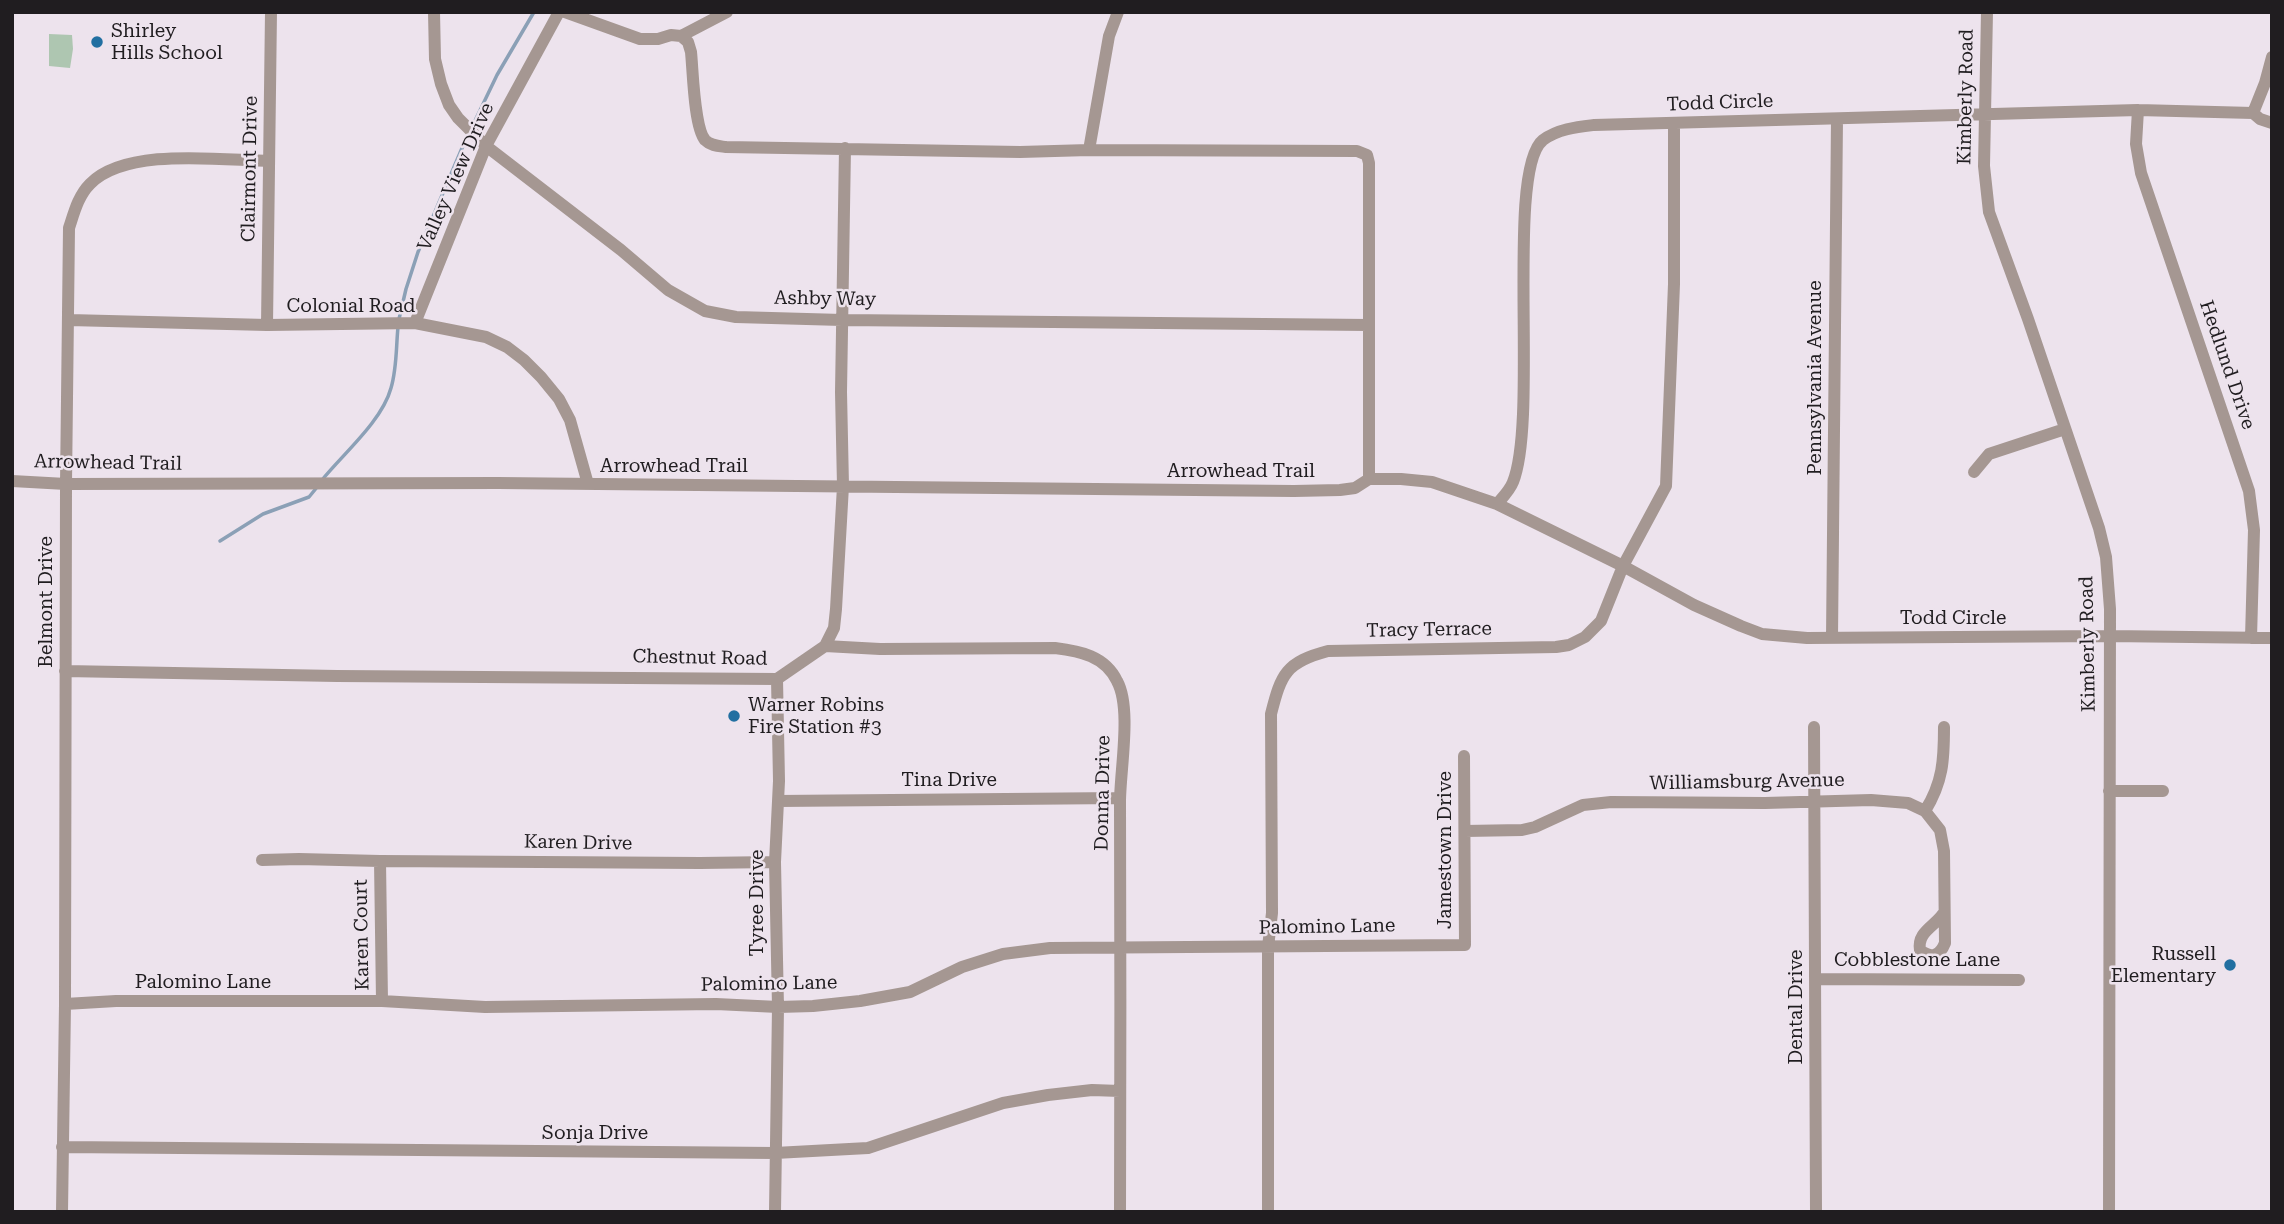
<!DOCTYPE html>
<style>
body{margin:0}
#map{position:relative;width:2284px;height:1224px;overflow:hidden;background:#ede3ed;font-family:"Roboto Serif",serif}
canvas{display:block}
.frame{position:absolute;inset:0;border:14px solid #201d20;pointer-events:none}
</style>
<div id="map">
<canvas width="2284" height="1224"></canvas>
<div class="frame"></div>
</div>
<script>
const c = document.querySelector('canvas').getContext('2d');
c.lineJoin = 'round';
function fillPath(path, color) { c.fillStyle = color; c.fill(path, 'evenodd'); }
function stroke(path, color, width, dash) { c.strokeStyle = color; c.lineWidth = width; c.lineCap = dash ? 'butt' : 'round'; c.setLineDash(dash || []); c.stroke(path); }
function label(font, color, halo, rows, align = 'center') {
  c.font = font + ' "Roboto Serif",serif'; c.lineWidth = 5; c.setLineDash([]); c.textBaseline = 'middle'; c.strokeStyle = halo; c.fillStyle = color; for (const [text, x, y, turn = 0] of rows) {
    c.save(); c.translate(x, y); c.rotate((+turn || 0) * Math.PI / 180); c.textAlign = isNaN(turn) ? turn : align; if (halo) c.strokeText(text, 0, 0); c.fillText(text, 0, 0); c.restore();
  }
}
fillPath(new Path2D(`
 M49,34L72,35L73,49L70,68L49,66Z`), '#aec6b1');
stroke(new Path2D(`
 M472,127L497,75L534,12
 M399,319L406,289L418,252L468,134
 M322,480C344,453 382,421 391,388C397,368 396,347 398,327
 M220,541L263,514L309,497L318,486`), '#8ba0b6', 3.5);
stroke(new Path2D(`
 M434,12L435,59L441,84L449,105L458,118L486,146L621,250L668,290L705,311L736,317L842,320L1369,325
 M565,12L640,39H658L671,35L681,36L727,12
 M1987,12L1984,166L1989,212L2028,319L2099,528L2106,557L2110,609L2109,1212
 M681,36L688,42L691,52C693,71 694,127 705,140C711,146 719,146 726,147L1020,152L1089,150L1357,151L1367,155L1369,163V479
 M2138,110L2136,144L2141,173L2249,491L2254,530L2251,638
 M2253,113L2265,83L2272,57
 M1089,150L1109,36L1118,12
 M69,320L267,325L415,323L486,337L507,347L524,360L541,377L559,399L570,420L588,484
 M415,323L486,146L559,12
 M267,325L271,12
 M1974,472L1989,454L2065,429
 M12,481L66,484L498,483L1294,491L1340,490L1355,488L1369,479H1401L1432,482L1497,504L1623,566L1694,605L1741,626L1762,634L1807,638L2109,636L2272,638
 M1497,504C1503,497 1510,490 1513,482C1539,418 1505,170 1543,140C1558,129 1577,127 1594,125L2138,110L2253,113L2260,119L2272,123
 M1832,638L1837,119
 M825,646L880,649L1055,648C1080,651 1105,656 1117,681C1132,708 1120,770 1120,802C1121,939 1120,1075 1120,1212
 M65,671L337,676L777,679L825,646L834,628L836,609L843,486L841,392L845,148
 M1814,727L1816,1212
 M2109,791H2163
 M778,801L1120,798
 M1925,811C1943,782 1944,760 1944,727
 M1465,831L1522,830L1535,827L1583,805L1611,802L1765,803L1871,800L1908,803L1925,811L1940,830L1944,851L1945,943C1940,956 1931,959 1920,950C1917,932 1934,927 1943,914
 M262,860L299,859L380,861L700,863L775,862
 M380,861L382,1001
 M1815,979L2019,980
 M65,1004L116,1001H382L485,1007L716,1004L778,1007L813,1006L860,1001L910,992L962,967L1003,954L1050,948L1465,945L1464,756
 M62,1147L775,1153L868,1148L1003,1103L1048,1095L1092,1090L1120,1091
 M62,1212L65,1004L66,484L69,228C74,213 78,196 90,184C126,147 220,160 269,161
 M775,1212L778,1007L775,862L779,781L777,679
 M1268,1212V947L1272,913L1271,714C1281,674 1286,662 1328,651L1556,647L1569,645L1585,637L1601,621L1623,566L1666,486L1674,284V124`), '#a59792', 12);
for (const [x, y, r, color] of [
 [97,42,7,"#216fa1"],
 [734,716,7,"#216fa1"],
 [2230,965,7,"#216fa1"]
]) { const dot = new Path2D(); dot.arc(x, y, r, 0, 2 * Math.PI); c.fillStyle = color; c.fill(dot); stroke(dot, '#ede3ed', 2.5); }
label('19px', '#201d20', '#ede3ed', [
 ["Shirley",111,31],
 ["Hills School",111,53],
 ["Warner Robins",748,705],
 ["Fire Station #3",748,727],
 ["Russell",2216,954,"right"],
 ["Elementary",2216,976,"right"]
], 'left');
label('19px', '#201d20', '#ede3ed', [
 ["Kimberly Road",1966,97,-89],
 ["Todd Circle",1720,103,-2],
 ["Clairmont Drive",250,169,-89],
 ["Valley View Drive",456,177,-66],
 ["Ashby Way",825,299,1],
 ["Colonial Road",351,306],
 ["Hedlund Drive",2227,365,71],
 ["Pennsylvania Avenue",1815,378,-90],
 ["Arrowhead Trail",108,463,1],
 ["Arrowhead Trail",674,466],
 ["Arrowhead Trail",1241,471],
 ["Belmont Drive",46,602,-90],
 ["Todd Circle",1953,618],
 ["Tracy Terrace",1429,630,-1],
 ["Kimberly Road",2088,644,-91],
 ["Chestnut Road",700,658,1],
 ["Tina Drive",949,780],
 ["Williamsburg Avenue",1747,782,-1],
 ["Donna Drive",1103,793,-89],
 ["Karen Drive",578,843,1],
 ["Jamestown Drive",1445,850,-90],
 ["Tyree Drive",757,903,-90],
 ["Palomino Lane",1327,927,-1],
 ["Karen Court",362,935,-91],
 ["Cobblestone Lane",1917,960],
 ["Palomino Lane",203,982],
 ["Palomino Lane",769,984,-1],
 ["Dental Drive",1796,1007,-90],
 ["Sonja Drive",595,1133]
]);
</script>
